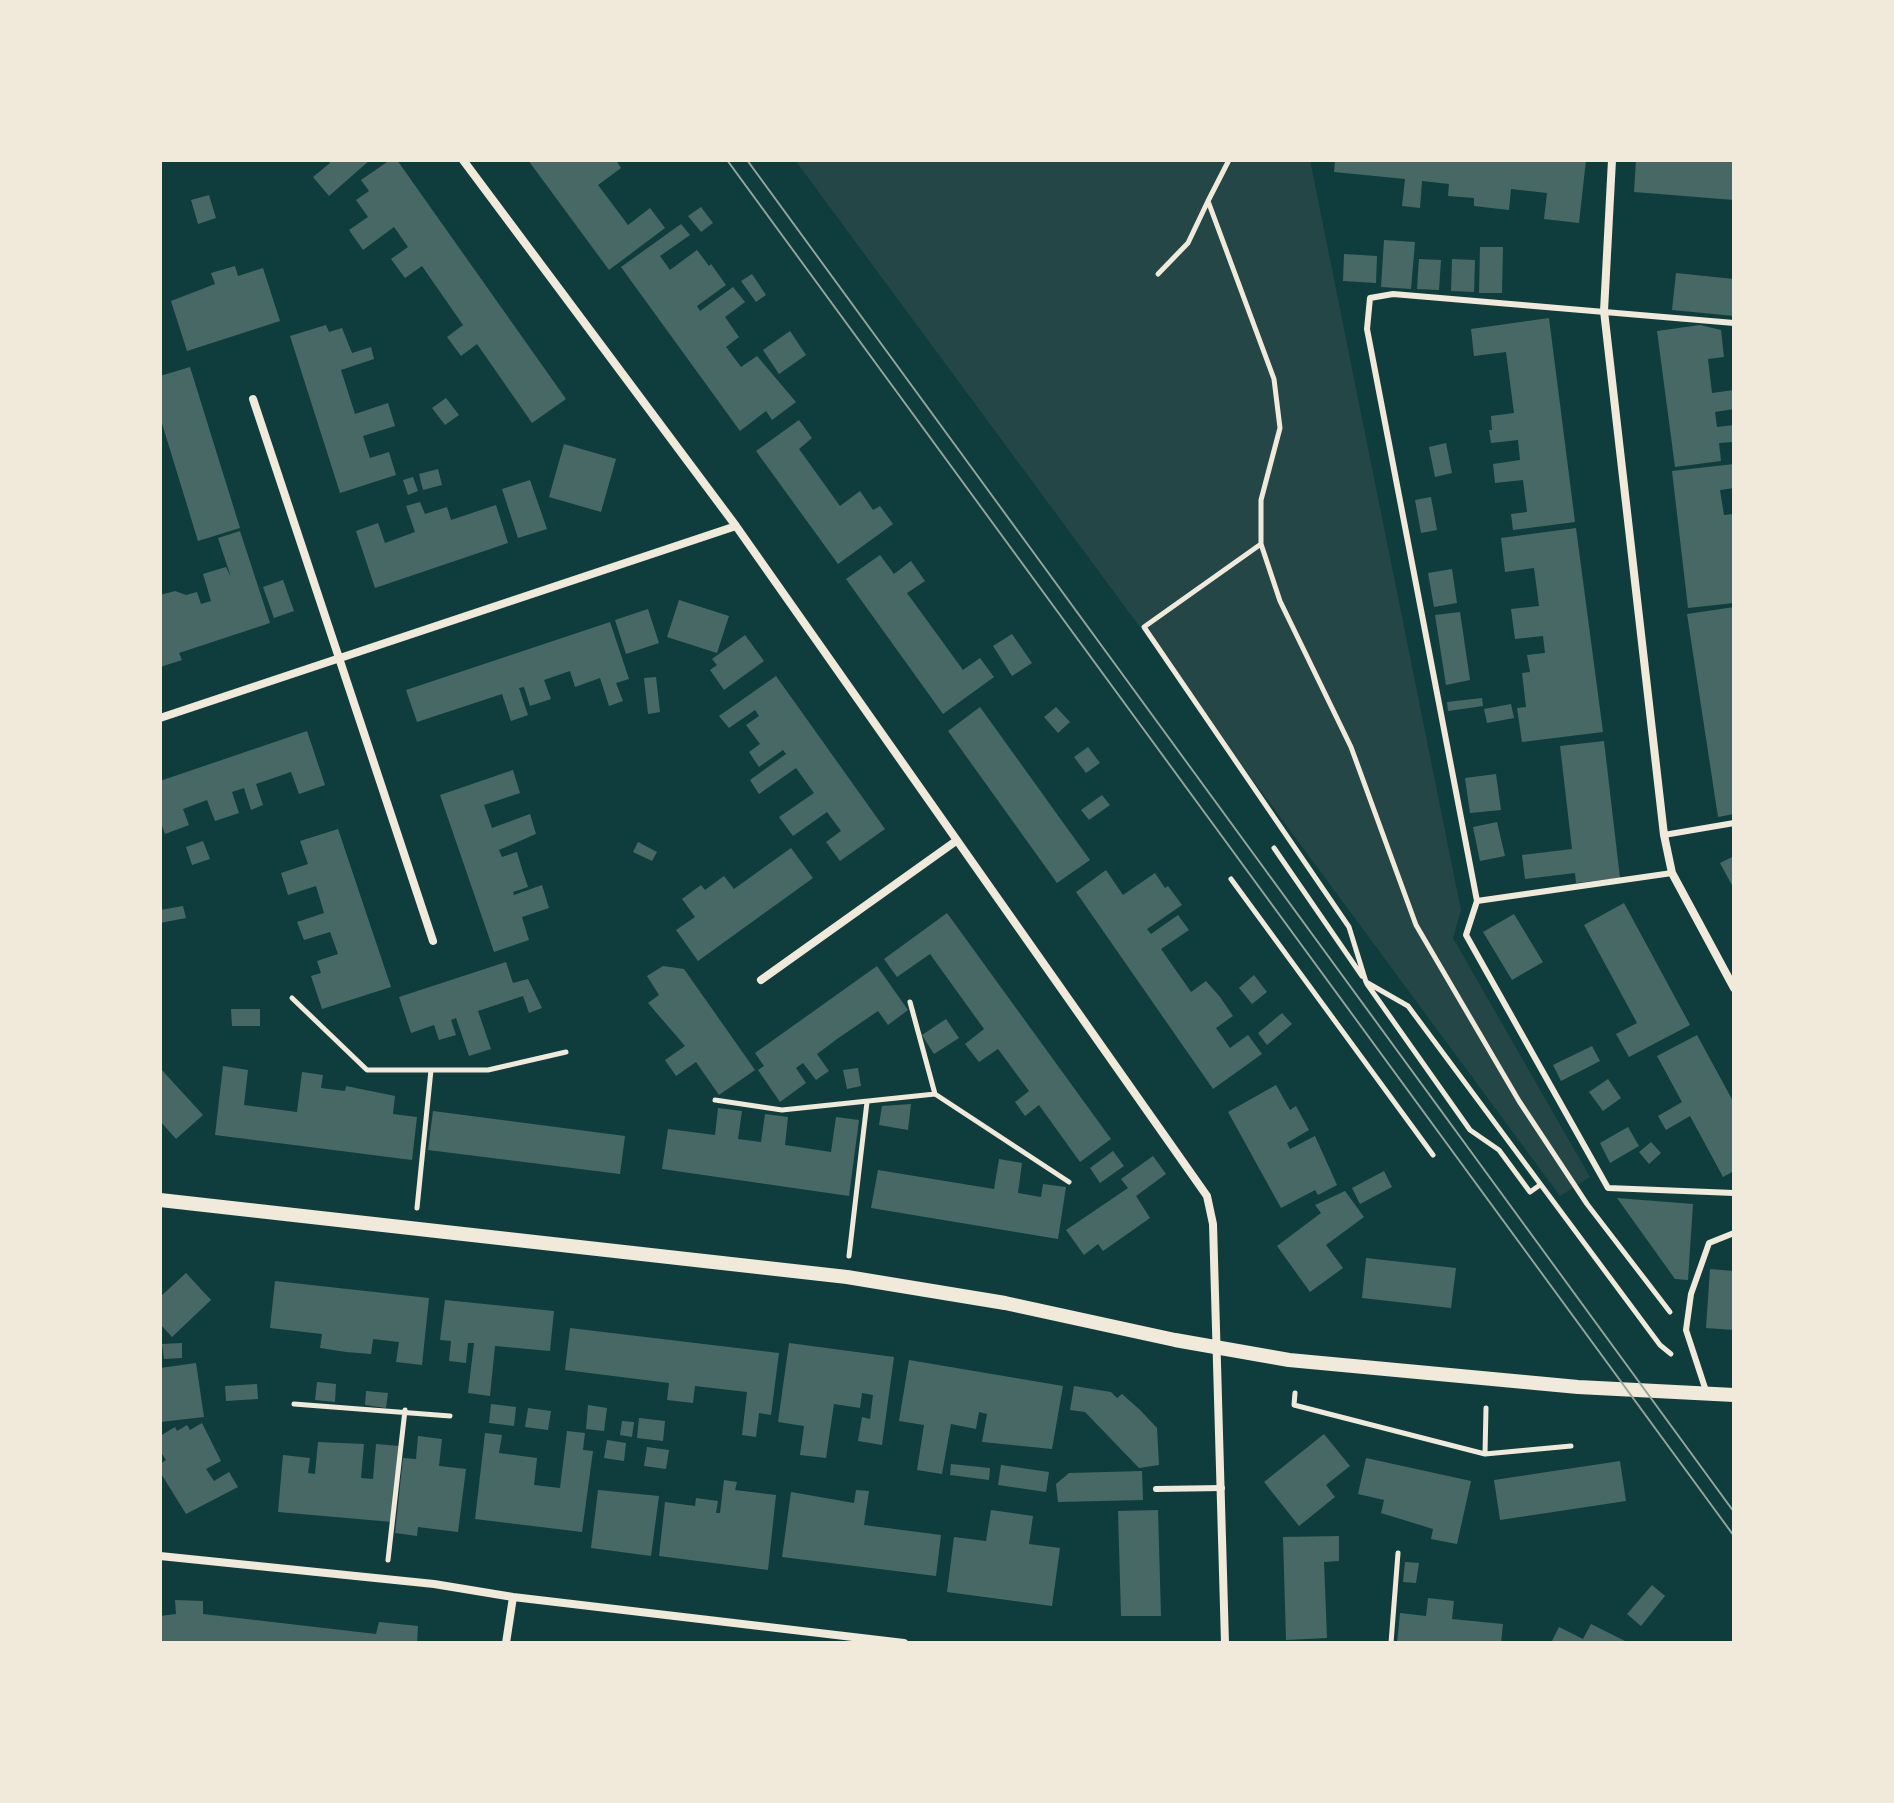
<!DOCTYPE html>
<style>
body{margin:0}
#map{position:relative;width:1894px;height:1803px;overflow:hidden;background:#0f3d3e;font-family:"Sofia Sans Condensed",sans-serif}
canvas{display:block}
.frame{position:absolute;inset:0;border:162px solid #f1e9da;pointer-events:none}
</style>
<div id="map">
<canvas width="1894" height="1803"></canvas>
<div class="frame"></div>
</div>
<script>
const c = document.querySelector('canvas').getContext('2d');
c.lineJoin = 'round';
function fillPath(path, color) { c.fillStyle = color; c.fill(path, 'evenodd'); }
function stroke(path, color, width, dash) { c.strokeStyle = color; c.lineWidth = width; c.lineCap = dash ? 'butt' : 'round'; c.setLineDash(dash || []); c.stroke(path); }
fillPath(new Path2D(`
 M795,160H1310L1461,910L1453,938L1590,1177L1560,1196Z`), '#244646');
fillPath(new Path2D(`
 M328,160H370L329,196L313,177L330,163Z
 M390,160H397L566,399L532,423L477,344L461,356L447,337L463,325L422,266L405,278L391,259L408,247L394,227L363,250L349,230L368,217L356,200L369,191L361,180Z
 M528,160H616L621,168L598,185L628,225L650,208L665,228L609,270Z
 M1335,160H1586L1579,223L1544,219L1547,193L1511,189L1509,210L1474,206V198L1448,196L1449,184L1422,181L1420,208L1402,206L1405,179L1334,172Z
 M1636,160H1734V200L1634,192Z
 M209,195L216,218L198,224L191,200Z
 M701,207L713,223L701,232L688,216Z
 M681,224L690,235L660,256L670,270L697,250L709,266L711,264L726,285L697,306L700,311L733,287L745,302L725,317L739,337L726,347L741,367L757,356L796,402L772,420L766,411L740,431L621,267Z
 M1384,240L1415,242L1411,289L1381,287Z
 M1480,247H1503L1502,293H1479Z
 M1344,254L1377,256L1376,283L1343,281Z
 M1419,259L1441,260L1439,290L1417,289Z
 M1452,259L1475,260L1474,292L1451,291Z
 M235,266L238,276L263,268L280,321L187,351L171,301L215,284L211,273Z
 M1676,273L1734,279V316L1672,310Z
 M752,274L766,295L756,302L741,281Z
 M1549,318L1575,522L1513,530L1511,514L1527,512L1523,480L1495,483L1493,464L1520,460L1518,440L1491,443L1489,430H1492L1491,416L1514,413L1506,352L1474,356L1471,329Z
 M326,325L329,332L342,328L352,353L371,347L374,359L341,370L355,414L388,403L395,426L363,436L370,458L389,452L396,475L340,493L290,336Z
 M1700,325L1721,330L1724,357L1708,359L1712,393L1734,390V409L1715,412L1717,427L1734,425V442L1719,443L1721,461L1675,467L1657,331Z
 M790,331L806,355L779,374L763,350Z
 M190,367L240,528L198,541L160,417V376Z
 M446,398L459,415L445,425L432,408Z
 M799,420L812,438L799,449L840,506L860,491L873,510L880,506L893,524L838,564L756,451Z
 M1446,443L1452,473L1435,477L1429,447Z
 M564,444L616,459L601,512L549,497Z
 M1734,464V488L1720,490L1724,515L1734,514V603L1688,608L1672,471Z
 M438,469L442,485L423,490L419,474Z
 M413,477L418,491L408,495L403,480Z
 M530,480L547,529L518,538L502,489Z
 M1431,497L1437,530L1421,533L1415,500Z
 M420,502L425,514L447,507L451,520L496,505L508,543L375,588L356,531L378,523L385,543L415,532L406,506Z
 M1576,528L1603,732L1522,742L1517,708L1526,707L1522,673L1530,672L1527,655L1545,653L1543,636L1515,639L1511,609L1539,606L1534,568L1505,572L1501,538Z
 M240,531L270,623L179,653L182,660L160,667V595L175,591L186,595L197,592L201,604L211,601L203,574L226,567L231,577L218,538Z
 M880,555L894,574L911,561L925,581L907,593L963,670L980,658L994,677L943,714L846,579Z
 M1452,569L1457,603L1434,607L1428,573Z
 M283,580L294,611L274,618L263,587Z
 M679,600L729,616L717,653L667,637Z
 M1734,607V814L1718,817L1687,614Z
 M648,609L659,643L626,654L615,620Z
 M1460,612L1470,680L1446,685L1435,615Z
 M610,622L629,679L616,683L623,701L609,706L600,678L575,687L570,671L544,680L551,699L530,706L524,687L519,688L528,715L511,721L502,694L417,722L406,690Z
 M1012,634L1032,663L1012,676L993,646Z
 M745,635L764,661L724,690L710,670L717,665L712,659Z
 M776,676L885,829L840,861L826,842L841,831L827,812L793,836L779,817L814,793L796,768L759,794L750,780L786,754L783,750L759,767L749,752L760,744L746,725L759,716L755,710L729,728L719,716Z
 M656,677L660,712L648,714L644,678Z
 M1482,698L1483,706L1448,711L1447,702Z
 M1511,704L1514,718L1487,723L1484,709Z
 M980,707L1090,860L1057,883L948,731Z
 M1056,707L1070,722L1058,733L1044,717Z
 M307,731L325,785L299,794L291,772L256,784L263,805L251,810L244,788L232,792L239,813L215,821L207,800L183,809L189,825L165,834L160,820V781Z
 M1604,741L1620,878L1576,883L1575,873L1525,879L1522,855L1572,849L1560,746Z
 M1088,747L1100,763L1086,773L1074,757Z
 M513,770L520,793L484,805L492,828L530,814L536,834L499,850L502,857L517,852L522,869L528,887L513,892L514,895L542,885L549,908L522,917L529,940L494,952L440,795Z
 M1496,774L1501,810L1470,813L1465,778Z
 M1102,795L1110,805L1089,820L1081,810Z
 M1497,822L1505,856L1480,861L1473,827Z
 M338,829L391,987L322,1009L311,976L321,973L317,961L338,954L330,932L304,940L297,922L324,913L316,886L288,895L281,873L308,864L300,841Z
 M203,841L210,859L192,865L186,847Z
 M638,842L657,852L652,861L633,852Z
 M791,848L813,878L698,961L676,930L695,917L682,899L701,885L705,890L724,876L734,889Z
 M1734,856V889L1720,863Z
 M1106,870L1123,895L1155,873L1165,888L1168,886L1182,905L1147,929L1151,934L1178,915L1189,930L1161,949L1191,992L1206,981L1220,997L1233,1016L1216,1028L1230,1048L1248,1035L1262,1054L1213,1089L1076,892Z
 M1624,903L1690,1025L1629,1057L1616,1034L1637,1023L1584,925Z
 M183,906L186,918L160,923V910Z
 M947,913L1111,1139L1080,1162L1039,1105L1025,1116L1015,1102L1029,1091L998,1049L979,1062L965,1044L984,1029L930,954L897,977L884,959Z
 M1514,914L1543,962L1512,980L1483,932Z
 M506,962L513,983L528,979L542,1008L529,1013L523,996L478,1011L491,1049L469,1056L456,1018L451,1020L456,1035L439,1040L434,1025L411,1033L399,997Z
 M663,966L684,969L755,1070L719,1095L696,1062L676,1076L665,1060L685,1046L648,1003L659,995L647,976Z
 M877,966L908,1010L888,1025L878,1011L837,1039L817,1054L829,1071L816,1080L803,1063L796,1068L806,1083L780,1102L758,1070L764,1066L755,1053Z
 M1254,975L1267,992L1252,1004L1239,988Z
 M231,1009H260V1026H232Z
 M1282,1013L1292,1024L1267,1045L1258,1033Z
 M946,1019L959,1038L934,1054L922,1035Z
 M1697,1035L1734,1103V1171L1723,1177L1690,1116L1666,1130L1658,1116L1682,1102L1657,1056Z
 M1592,1046L1600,1061L1561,1081L1553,1065Z
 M223,1066L248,1070L244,1105L297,1112L302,1072L323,1075L321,1088L345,1091L346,1086L395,1096L393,1114L417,1117L412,1160L215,1135Z
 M160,1068L203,1115L176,1139L160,1121Z
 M858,1068L861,1086L847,1089L843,1070Z
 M1608,1079L1621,1098L1603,1111L1589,1092Z
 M1276,1085L1290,1110L1296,1106L1309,1130L1287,1143L1290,1149L1315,1136L1337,1185L1318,1195L1315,1190L1281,1208L1228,1112Z
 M911,1104L908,1130L879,1125L882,1106Z
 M718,1108L742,1111L738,1139L761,1142L765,1114L788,1117L785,1145L831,1152L836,1117L859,1120L849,1196L662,1169L668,1129L715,1135Z
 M433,1111L625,1136L620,1174L428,1150Z
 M1628,1127L1639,1146L1610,1163L1600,1143Z
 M1651,1142L1661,1153L1649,1164L1639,1152Z
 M1113,1151L1124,1166L1100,1183L1090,1168Z
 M1153,1156L1166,1174L1136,1196L1150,1218L1103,1251L1098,1244L1084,1255L1066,1230L1128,1188L1121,1179Z
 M999,1159L1022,1163L1018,1193L1041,1197L1043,1184L1066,1187L1058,1239L871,1208L878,1170L994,1189Z
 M1384,1171L1392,1187L1360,1204L1352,1188Z
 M1345,1191L1364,1217L1326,1245L1343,1268L1310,1292L1277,1246L1321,1213L1315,1205Z
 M1617,1198L1693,1204L1688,1280L1675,1279Z
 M1366,1258L1456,1268L1451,1308L1362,1298Z
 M1710,1269L1734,1271V1330L1706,1328Z
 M186,1273L211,1300L172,1337L160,1324V1297Z
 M275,1281L429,1298L422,1365L396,1362L399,1342L373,1339L371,1354L346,1352L320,1348L322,1334L270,1328Z
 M445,1300L554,1311L550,1351L495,1346L490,1396L468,1393L474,1343H468L466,1363L449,1361L451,1341L440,1340Z
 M570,1328L779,1353L771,1415L759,1413L756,1437L742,1435L747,1392L695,1386L693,1403L667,1400L669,1383L565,1370Z
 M182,1343V1358L164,1359L162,1344Z
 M789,1343L894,1357L882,1445L858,1441L862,1417L870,1419L873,1395L862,1393L860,1408L834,1404L826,1458L800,1455L804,1426L778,1422Z
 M909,1360L1063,1386L1052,1449L982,1442L987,1414L979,1412L976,1429L951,1424L942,1474L917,1470L924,1425L899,1421Z
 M196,1363L204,1417L160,1422V1368Z
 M317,1382L336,1384L335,1402L315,1400Z
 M257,1384L258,1399L226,1401L225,1386Z
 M1074,1386L1111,1392L1117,1398L1122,1394L1140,1410L1157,1428L1159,1465L1139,1468L1085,1412L1070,1410Z
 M366,1391L388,1393L386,1408L365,1405Z
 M491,1404L516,1407L514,1426L489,1423Z
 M588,1405L607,1408L604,1431L586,1429Z
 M528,1408L551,1411L548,1430L525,1427Z
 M639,1418L665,1421L663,1441L637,1438Z
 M622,1421L634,1422L632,1437L620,1435Z
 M202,1423L221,1461L206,1469L214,1481L229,1472L238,1487L186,1514L160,1472V1464L166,1460L160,1451V1436L175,1427L177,1431L187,1425L190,1430Z
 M567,1431L585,1433L583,1450L593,1451L582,1532L475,1519L485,1433L502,1435L499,1453L537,1458L534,1485L560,1488Z
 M1324,1434L1350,1466L1326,1485L1335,1497L1299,1526L1264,1482Z
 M418,1436L442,1439L439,1466L466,1469L458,1532L418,1527L417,1536L395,1533L403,1458L416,1459Z
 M607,1440L626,1443L624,1461L604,1458Z
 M318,1442L364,1444L361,1478L373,1479L376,1444L399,1446L392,1522L278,1512L283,1455L310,1458L308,1473L315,1474Z
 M647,1447L669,1450L666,1469L644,1466Z
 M1366,1458L1471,1481L1457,1544L1431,1539L1433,1529L1381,1513L1384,1500L1358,1494Z
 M1620,1461L1626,1501L1500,1520L1494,1480Z
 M951,1464L990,1468L989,1480L950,1475Z
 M1001,1465L1049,1472L1046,1492L998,1485Z
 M1142,1471L1143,1500L1058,1502L1056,1484L1069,1473Z
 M724,1480L737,1482L735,1490L776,1495L768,1570L659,1556L665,1502L695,1506L696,1498L718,1501L716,1513H720Z
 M598,1490L659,1496L651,1556L591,1548Z
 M856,1490L869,1491L864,1525L941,1535L936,1576L782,1557L791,1492L854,1503Z
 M991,1510L1033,1516L1029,1544L1060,1548L1052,1606L947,1592L954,1537L986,1541Z
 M1158,1510L1161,1616H1121L1118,1511Z
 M1339,1536V1561L1324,1562L1327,1638L1286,1640L1283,1537Z
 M1405,1562L1419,1563L1416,1583L1403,1582Z
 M1652,1585L1665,1596L1641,1626L1627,1614Z
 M1428,1598L1454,1601L1452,1619L1503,1624L1501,1643H1397L1400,1613L1426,1616Z
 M175,1600L203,1601V1614L376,1634L379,1622L418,1626L417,1643H160V1616L176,1614Z
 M1591,1624L1629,1643H1551L1559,1627L1583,1639Z`), '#486865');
stroke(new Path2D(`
 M1229,160L1208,201L1274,379L1280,428L1261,500V544L1280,601L1351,747L1416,925L1519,1101L1587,1204L1670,1312
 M1158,274L1188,243L1208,201
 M1261,544L1144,627L1349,927L1366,982L1408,1006L1660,1345L1671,1354
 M1274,848L1362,976
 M1231,879L1433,1155
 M1367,984L1470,1130L1499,1150L1530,1192L1540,1185
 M292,998L367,1070H488L566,1052
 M910,1002L935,1094
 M715,1100L782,1110L935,1094L1069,1182
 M417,1208L431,1070
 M849,1256L867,1102
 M1295,1393L1294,1405L1485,1454L1571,1446
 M294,1404L450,1416
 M1485,1454L1486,1408
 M388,1560L405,1410
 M1391,1643L1398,1553`), '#f1e9da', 5);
stroke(new Path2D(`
 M1734,323L1393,294L1370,298L1367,329L1477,901L1466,935L1608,1188L1734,1193
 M1664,835L1734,823
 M1477,901L1672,873
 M1707,1394L1686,1330L1691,1294L1709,1243L1734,1233
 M1156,1489L1222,1488`), '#f1e9da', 6);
stroke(new Path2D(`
 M463,160L736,526L1207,1196L1213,1224L1225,1643
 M1612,160L1604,311L1664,835L1672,873L1734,988
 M253,399L433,941
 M160,718L736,526
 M761,980L956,841
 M160,1556L434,1584L513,1597L904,1643
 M506,1643L513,1597`), '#f1e9da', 8);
stroke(new Path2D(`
 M160,1200L847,1277L1005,1303L1175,1340L1289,1360L1578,1387L1734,1395`), '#f1e9da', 14);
stroke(new Path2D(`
 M727,160L1734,1536
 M747,160L1734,1512`), '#97a49c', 2);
</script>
